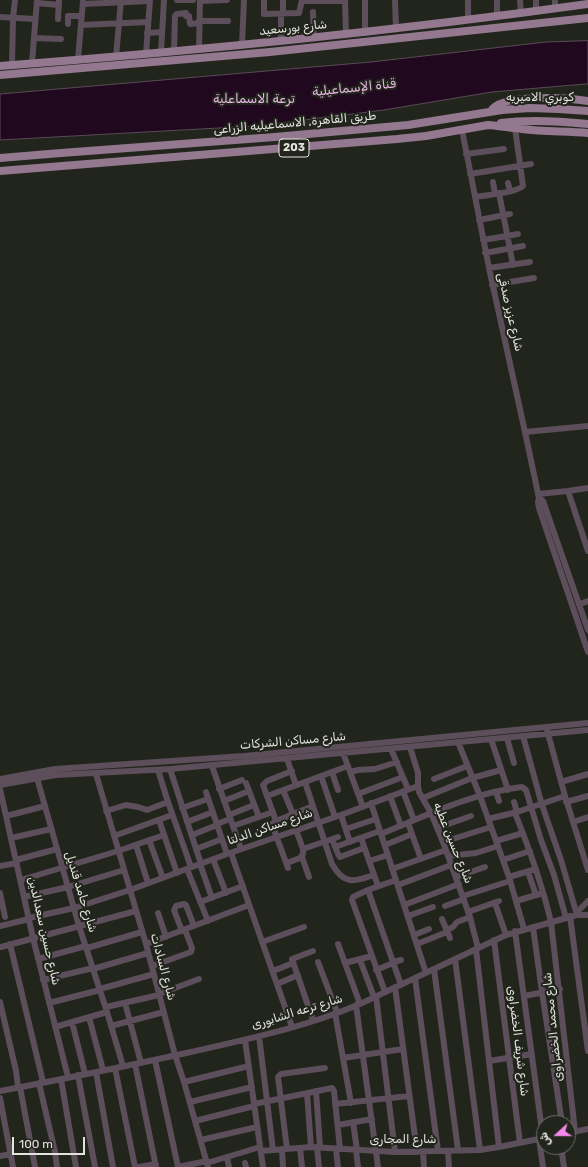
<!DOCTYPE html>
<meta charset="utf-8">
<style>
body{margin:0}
#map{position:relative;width:588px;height:1167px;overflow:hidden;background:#22251c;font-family:Rubik,"Noto Naskh Arabic",sans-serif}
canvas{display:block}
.north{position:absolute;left:536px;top:1115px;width:40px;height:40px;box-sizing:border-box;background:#22251c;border:1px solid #6f716a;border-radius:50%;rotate:249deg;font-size:11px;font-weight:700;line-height:16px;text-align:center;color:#e2e4de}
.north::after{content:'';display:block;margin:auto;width:14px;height:18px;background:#f788ec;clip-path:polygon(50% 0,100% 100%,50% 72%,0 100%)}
.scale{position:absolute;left:12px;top:1137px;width:73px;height:18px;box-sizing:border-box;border:2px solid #e2e4de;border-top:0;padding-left:5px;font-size:12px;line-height:14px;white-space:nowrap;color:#e2e4de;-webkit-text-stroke:3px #22251c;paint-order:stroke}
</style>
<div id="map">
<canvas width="588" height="1167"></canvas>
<div class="north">ش</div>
<div class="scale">100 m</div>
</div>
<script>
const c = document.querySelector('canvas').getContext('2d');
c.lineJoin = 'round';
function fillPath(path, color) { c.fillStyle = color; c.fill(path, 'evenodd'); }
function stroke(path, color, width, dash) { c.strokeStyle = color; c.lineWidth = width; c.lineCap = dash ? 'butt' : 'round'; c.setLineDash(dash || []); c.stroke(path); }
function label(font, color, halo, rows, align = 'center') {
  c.font = font + ' Rubik,"Noto Naskh Arabic",sans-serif'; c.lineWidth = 4; c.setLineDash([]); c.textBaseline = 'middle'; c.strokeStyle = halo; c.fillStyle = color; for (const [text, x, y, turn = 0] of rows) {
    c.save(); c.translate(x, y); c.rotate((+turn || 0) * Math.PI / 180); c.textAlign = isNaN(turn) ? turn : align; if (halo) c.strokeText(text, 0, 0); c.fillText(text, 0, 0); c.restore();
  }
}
const water = new Path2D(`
 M588,41V84H585L492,92L384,110L255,126L0,140V94L371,62L546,42Z`);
fillPath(water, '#20081e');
stroke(water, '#5a4a58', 1);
stroke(new Path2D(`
 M177,0H193
 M264,0V14L299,13L302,0
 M345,0L346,35
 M365,0V33
 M395,0L396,29
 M468,0V20
 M497,0V16
 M520,0L521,13
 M536,0V11
 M200,1L227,0
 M302,1H345
 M37,3L59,5
 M83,4L150,1
 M555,9V0
 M313,12L314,38
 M281,13V42
 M283,13V0
 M177,14L186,13V16H189L190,24L199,23
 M0,17L35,19
 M58,19L59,0
 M199,21H228
 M68,24V16H82
 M81,25L148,22
 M147,33L162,32
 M34,38L61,39
 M242,45L244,0
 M199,50L200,0
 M161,52L164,0
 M174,52L175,16
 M146,54L150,0
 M116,57L121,0
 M78,59L83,1
 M32,63L37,0
 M12,65L13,18L15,0
 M462,130L489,268L525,432L539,498L538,502L539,508L588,652
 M466,154L504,149
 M470,174L531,164
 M493,182L495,194
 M508,183L510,191
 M499,193L513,265
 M475,197C486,195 516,193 523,186L515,128
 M479,220L510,214
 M483,240L518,234
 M485,253L523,246
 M489,268L530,262
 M492,285L534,278
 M525,432L588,426
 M568,491L588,551
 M538,494L568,491L588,488
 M539,498L543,501L588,630
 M580,604L588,601
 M547,730L565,796L588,870
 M523,736L542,805L561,860L577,915
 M507,738L514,763
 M491,739L508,790
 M458,742L480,796L509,877L524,929
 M410,747L418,773V786L419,792L431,813L443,842L470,917L478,948
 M391,749L408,789
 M343,753L363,807
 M287,759L296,785
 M212,766L241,849
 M170,769L201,864
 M158,770L168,802L191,867
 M332,772L338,790
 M350,772L358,770L375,769L397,762
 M96,774L146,944L175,1055L184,1082L208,1167
 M321,776L335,817
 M37,778L79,926L107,1012L123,1066
 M0,779L55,769L244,756L588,723
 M434,779L467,766
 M305,782L332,864C344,885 353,882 374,875
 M561,782L588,774
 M246,783L259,817
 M0,785L56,775L170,769L588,730
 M0,789L33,938L68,1077
 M219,789L242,780
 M283,790L293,814
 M403,791L414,820
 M206,792L227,854
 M496,792L499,801
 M358,794L403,777
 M267,796L348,766
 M390,796L401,826
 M423,798L472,778L501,770
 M224,801L249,791
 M514,802L517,812
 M566,802L588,796
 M371,803L426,973
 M182,808L208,799
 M106,811L126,805L138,807L147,810L168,802
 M515,813C529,848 542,884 551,922L575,1131
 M229,815L254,805
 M341,815L350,842
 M6,816L45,806
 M488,819L517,812L565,796
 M159,820L177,873
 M276,821L263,785L267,781L292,771
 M276,821L273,823V827L288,868
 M276,821L313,806
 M187,822L213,812
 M573,822L588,817
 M408,823L421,859
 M217,824L230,819
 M233,826L273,812
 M437,828L471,816
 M346,829L376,819
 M381,834C425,816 475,792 522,787L526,790L541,840L554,875L566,918
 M192,835L217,825
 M114,836L172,815
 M11,838L51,829
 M361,838L378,886
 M332,839L338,854L340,857L364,848
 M149,840L163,878
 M496,841L523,833
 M443,842L491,827
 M136,845L148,883
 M385,845L412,834
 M335,847L380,831
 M196,849L222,839
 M303,849L338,837
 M231,853L292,1027
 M448,856L476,853L498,846
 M302,857L309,877
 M213,859L226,893
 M16,860L57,849
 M503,860L530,851
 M369,861L388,855
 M287,863L300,858L303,854V849L296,830
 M200,864L212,898
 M0,866L17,863
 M187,869L208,921
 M392,869L446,850
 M528,872L536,895
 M456,877L485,867
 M509,877L536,869
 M21,880L118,851L164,835
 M398,885L451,865
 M368,890L401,985
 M0,893L5,917
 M463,896L510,881
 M24,897L68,887L124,870
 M516,901L543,893
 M200,902L243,886
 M404,905L459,884
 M445,906L464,899
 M496,906L506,935
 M74,908L130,890L227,854L341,815L418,786
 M468,912L499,901
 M577,912L588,901
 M158,913L166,937
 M408,916L433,907
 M570,916L588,1051
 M29,918L74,908
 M442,919L450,938
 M0,926L29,919
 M533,927L542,992L562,1123
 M447,930L453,927L457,922L470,917
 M182,931L174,910L176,906L184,904L186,905L194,926
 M515,931L543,1138
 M414,935L429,929
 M494,940L520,1143
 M262,942L304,927
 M10,944L43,1082
 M146,944L249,905
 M338,944L360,1004
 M417,944L447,932
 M1,947L136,911
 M87,948L142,932
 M476,949L499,1147
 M313,951L292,959L313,1020
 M38,959L86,946
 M455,959L480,1150
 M360,960L374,997
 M318,962L337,1012
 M393,962L401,960
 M345,963L372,956
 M152,966L191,952L192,948L185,930
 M93,969L148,953
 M434,969L458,1150
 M376,970L393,963
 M273,971L293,963
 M415,978L438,1151
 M43,980L93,968
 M277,984L298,975
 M395,987L417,1152
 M100,989L154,974
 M385,992L352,900L353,897L368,890L396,880
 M159,994L199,979
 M376,996L395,1152
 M524,996L560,989
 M0,1002L16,1071L18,1087
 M49,1003L100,990
 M125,1003L141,1063
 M356,1005L378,1167
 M106,1007L159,995
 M335,1013L351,1103
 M89,1017L103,1070
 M72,1022L85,1074
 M111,1026L164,1012
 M55,1027L107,1012
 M259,1036L273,1150
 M245,1040L263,1167
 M343,1058L403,1049
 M155,1060L178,1167
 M489,1061L532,1054
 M135,1064L156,1167
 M115,1068L135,1167
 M96,1072L113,1167
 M78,1075L95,1167
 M61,1079L76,1167
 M184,1082L249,1066
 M39,1083L55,1152L57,1167
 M20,1087L35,1167
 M0,1091C64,1079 127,1066 191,1052C248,1039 306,1027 360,1004L506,935L577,915H588
 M316,1091L320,1147
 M307,1093L311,1147
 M0,1098L13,1167
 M190,1102L252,1087
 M254,1104L332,1088L334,1091L340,1149
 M335,1104L409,1096
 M195,1121L254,1106
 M353,1122L357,1150
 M338,1125L372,1119
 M568,1133L588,1129
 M539,1139L543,1167
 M201,1140L257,1127
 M317,1147L319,1167
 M561,1147L564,1167
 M300,1148L302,1167
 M282,1149L283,1167
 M287,1149L278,1077L281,1074L325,1068
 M336,1149L338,1167
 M356,1150L358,1167
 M261,1151L311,1147L395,1152L480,1150L499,1147L544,1138
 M448,1151L449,1167
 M423,1152L424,1167
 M0,1156L11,1154
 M227,1157L229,1167
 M207,1163L260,1147
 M245,1163L246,1167
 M139,1167L156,1164
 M178,1167L207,1161`), '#5c4e5a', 6);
stroke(new Path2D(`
 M0,66C197,51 393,31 588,4
 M0,75L270,52L588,18
 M491,111C500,93 570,98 588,101
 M501,123C530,119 559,121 588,124
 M0,158L61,153L275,137L408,125L502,110L530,108L558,109L588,111
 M0,171L397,139L426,136L488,125C500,126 511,128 522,129C544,132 566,131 588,133`), '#93788f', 8);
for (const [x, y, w] of [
 [294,148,30]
]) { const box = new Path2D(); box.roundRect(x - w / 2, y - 9, w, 18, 3); c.fillStyle = '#22251c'; c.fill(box); stroke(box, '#e2e4de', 1); }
label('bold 11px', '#e2e4de', null, [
 ["203",294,148]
]);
label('12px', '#e2e4de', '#22251c', [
 ["شارع بورسعيد",293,28,-6],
 ["كوبري الاميريه",540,98],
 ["طريق القاهرة, الاسماعيليه الزراعى",295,123,-5],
 ["شارع عزيز صدقى",510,312,77],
 ["شارع مساكن الشركات",293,741,-5],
 ["شارع مساكن الدلتا",270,827,-19],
 ["شارع حسين عطيه",453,843,68],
 ["شارع حامد قنديل",81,892,73],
 ["شارع حسين سعدالدين",44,931,77],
 ["شارع السادات",163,967,75],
 ["شارع ترعه الشابورى",297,1012,-17],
 ["شارع محمد الخضراوى",553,1027,-96],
 ["شارع شريف الخضراوى",518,1041,83],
 ["شارع المجارى",403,1140]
]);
label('italic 13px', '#e9b5e3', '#22251c', [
 ["قناة الإسماعيلية",354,88,-6],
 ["ترعة الاسماعلية",254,99]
]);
</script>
